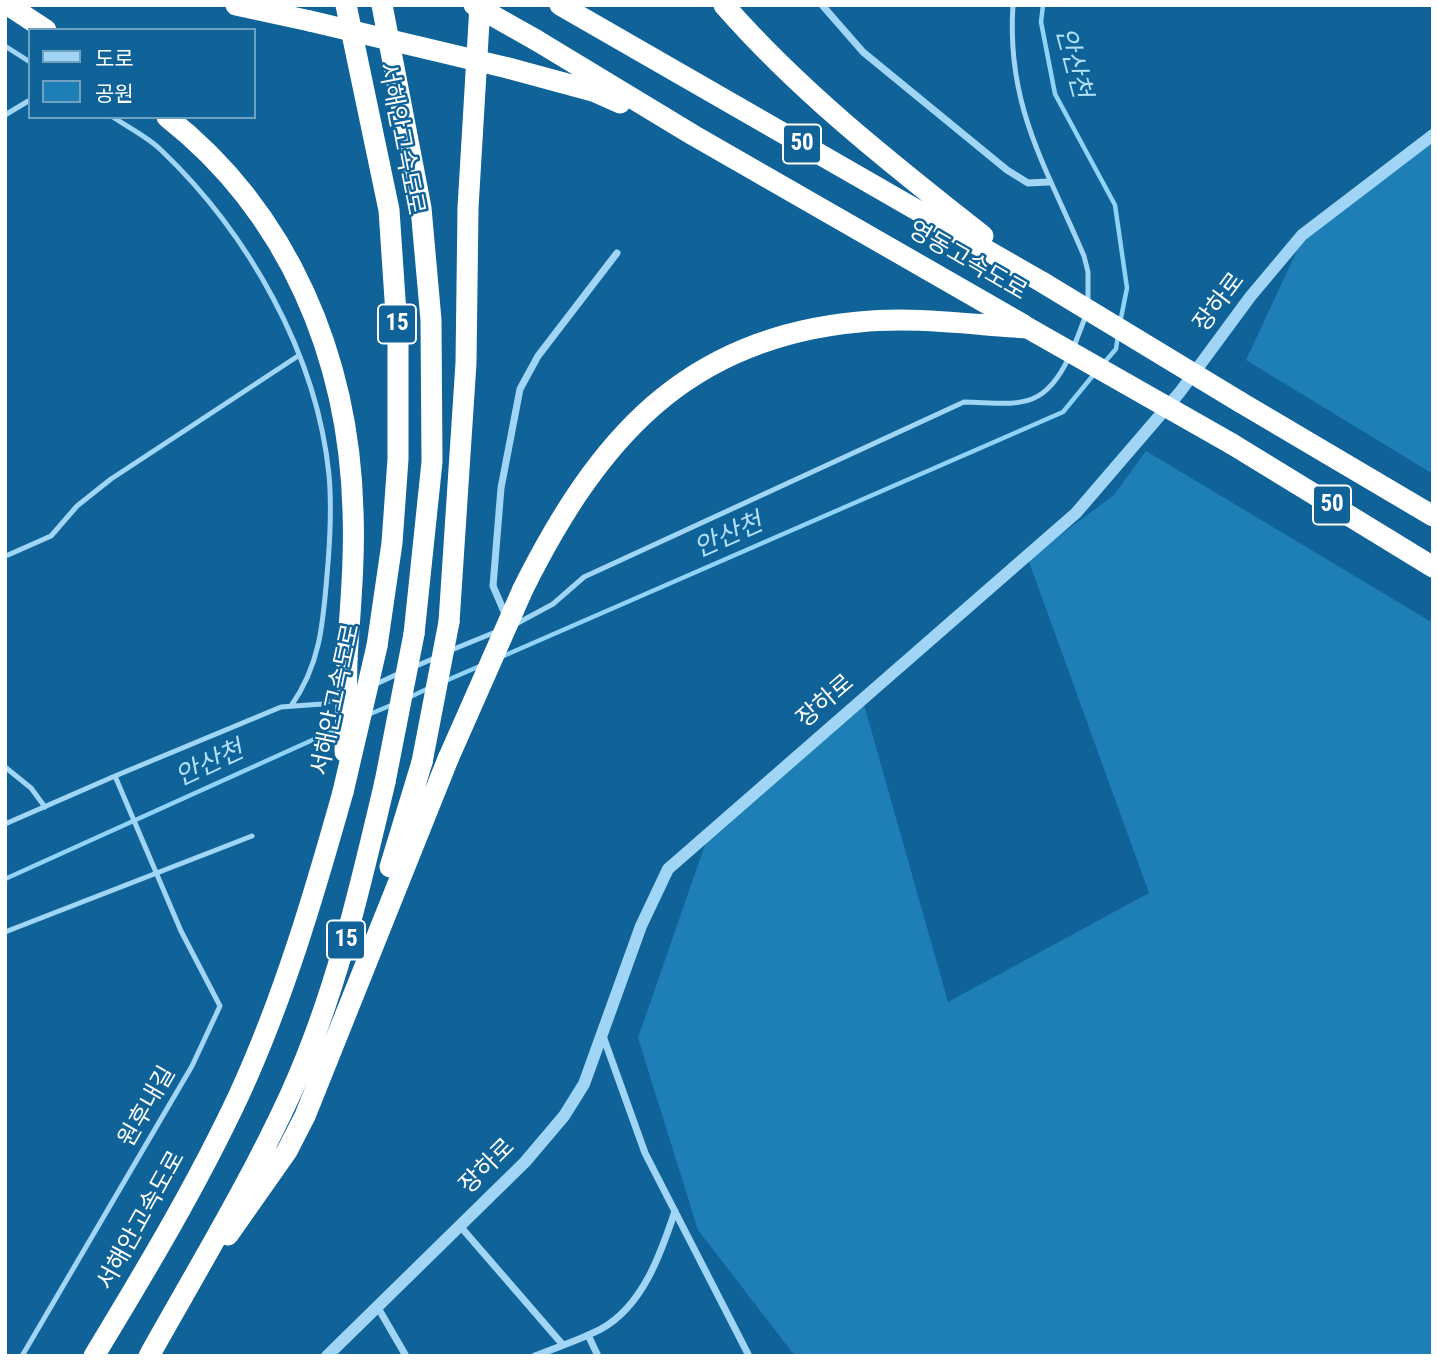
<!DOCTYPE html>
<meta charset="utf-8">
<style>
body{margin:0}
#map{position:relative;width:1438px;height:1361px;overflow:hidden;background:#0f6398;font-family:"Roboto Condensed","Noto Sans KR",sans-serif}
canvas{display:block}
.frame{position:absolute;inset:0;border:7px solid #fff;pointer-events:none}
.legend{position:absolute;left:28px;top:28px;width:228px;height:91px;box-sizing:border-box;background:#0f6398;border:2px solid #6fa1c1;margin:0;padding:9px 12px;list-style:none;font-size:21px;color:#fff}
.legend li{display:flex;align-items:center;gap:14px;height:35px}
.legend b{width:35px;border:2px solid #6fa1c1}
</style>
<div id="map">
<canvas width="1438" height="1361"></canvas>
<div class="frame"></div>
<ul class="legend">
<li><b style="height:9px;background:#a0d5f5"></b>도로</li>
<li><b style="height:19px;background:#1e7eb6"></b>공원</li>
</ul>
</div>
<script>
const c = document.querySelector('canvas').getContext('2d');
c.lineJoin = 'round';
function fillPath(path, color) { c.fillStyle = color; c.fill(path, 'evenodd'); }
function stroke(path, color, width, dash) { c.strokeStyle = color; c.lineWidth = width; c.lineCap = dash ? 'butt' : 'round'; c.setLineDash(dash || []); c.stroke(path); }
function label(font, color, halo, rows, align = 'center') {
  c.font = font + ' "Roboto Condensed","Noto Sans KR",sans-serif'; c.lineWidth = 5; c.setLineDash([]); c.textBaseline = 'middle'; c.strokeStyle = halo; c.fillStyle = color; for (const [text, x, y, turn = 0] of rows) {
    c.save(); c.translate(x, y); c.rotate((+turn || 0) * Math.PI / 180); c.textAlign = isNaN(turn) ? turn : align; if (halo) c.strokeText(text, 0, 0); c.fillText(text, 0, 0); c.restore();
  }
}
fillPath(new Path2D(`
 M1433,139V474L1246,360L1301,242Z
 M1146,451L1433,623V1356H795L698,1230L638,1038L709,833L861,694L948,1002L1149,893L1028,559L1114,495Z`), '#1e7eb6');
stroke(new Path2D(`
 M1043,5L1041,22L1055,94L1115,205L1127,288L1120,323
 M1103,364L1116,349L1118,335
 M501,657L1063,412L1095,373
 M443,682L480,666
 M408,698L429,688
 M370,714L394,704
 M5,879L339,728`), '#91d3f8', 4.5);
stroke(new Path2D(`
 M1013,5C1006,107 1047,168 1084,256L1088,272V302
 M5,46L30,62
 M5,115L30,100
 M113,117C129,128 148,137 161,150C248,233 317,354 329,475C332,508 330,542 327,575C323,624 320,665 291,706
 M1073,349L1086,315
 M8,555L51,536L77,506L111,479L298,356
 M514,625L553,604L584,577L964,402C1016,403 1043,413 1069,357
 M449,651L498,631
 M414,667L437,657
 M376,684L402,672
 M5,767L31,788L45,807
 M115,776L281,707L322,704L340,697
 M5,824L115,776L181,931L220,1006L192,1066L22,1356
 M5,932L252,836`), '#a0d5f5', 5);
stroke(new Path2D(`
 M822,5L863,52L1007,170L1028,183L1049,182
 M506,616L493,586L501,488L520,389L538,356L617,253
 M603,1036L645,1153L749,1356
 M460,1226L563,1345
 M377,1306L406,1356
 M588,1335L598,1356
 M535,1356C557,1347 580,1340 601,1329C643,1306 661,1253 675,1211`), '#a0d5f5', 7);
stroke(new Path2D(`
 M327,1356L525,1162L564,1116L584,1084L641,926L668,869L1076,513L1180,392L1250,297L1302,235L1433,135`), '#a0d5f5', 12);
stroke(new Path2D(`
 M8,5L46,30
 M236,5L310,21
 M346,5L389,210L398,344V459L392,543L377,646
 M382,5L421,208L431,320L432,462L414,634
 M560,5L1042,282
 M724,5C801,93 892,164 983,236
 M536,40L693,135L1024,325
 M508,68L593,91L620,103
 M167,117C289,213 349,358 353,511C355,560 350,610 347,659
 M1240,402L1433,516
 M1232,444L1433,567
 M523,589C597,441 684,338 859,322C914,316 973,325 1028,328
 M449,622L466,363L468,208L480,5
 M390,867L422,762
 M228,1235L287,1151L305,1116L448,759
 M94,1356C146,1270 197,1185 239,1095C284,997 314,895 343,792
 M149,1356C197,1270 250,1183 291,1093C336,994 360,888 385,782`), '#fff', 21);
stroke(new Path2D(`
 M474,5L536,40
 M310,21L508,68
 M1042,282L1240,402
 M1028,328L1232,444
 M345,752L347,659
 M448,759L523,589
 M422,762L449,622
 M385,782L414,634
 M343,792L377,646`), '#fff', 21);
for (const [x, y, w] of [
 [802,144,38],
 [397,324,38],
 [1332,505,38],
 [346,940,38]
]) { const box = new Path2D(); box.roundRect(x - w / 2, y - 19.5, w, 39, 5); c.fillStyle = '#0f6398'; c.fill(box); stroke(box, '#fff', 2); }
label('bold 23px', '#fff', null, [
 ["50",802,144],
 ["15",397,324],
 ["50",1332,505],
 ["15",346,940]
]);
label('24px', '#fff', '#0f6398', [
 ["서해안고속도로",400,139,79],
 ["영동고속도로",967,262,30],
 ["장하로",1220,303,-53],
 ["서해안고속도로",337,700,-78],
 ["장하로",826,702,-41],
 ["원후내길",148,1107,-60],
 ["장하로",488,1167,-45],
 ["서해안고속도로",142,1221,-61]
]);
label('italic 26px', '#b0e0fb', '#0f6398', [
 ["안산천",1072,63,75],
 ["안산천",729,537,-24],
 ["안산천",210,765,-25]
]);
</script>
